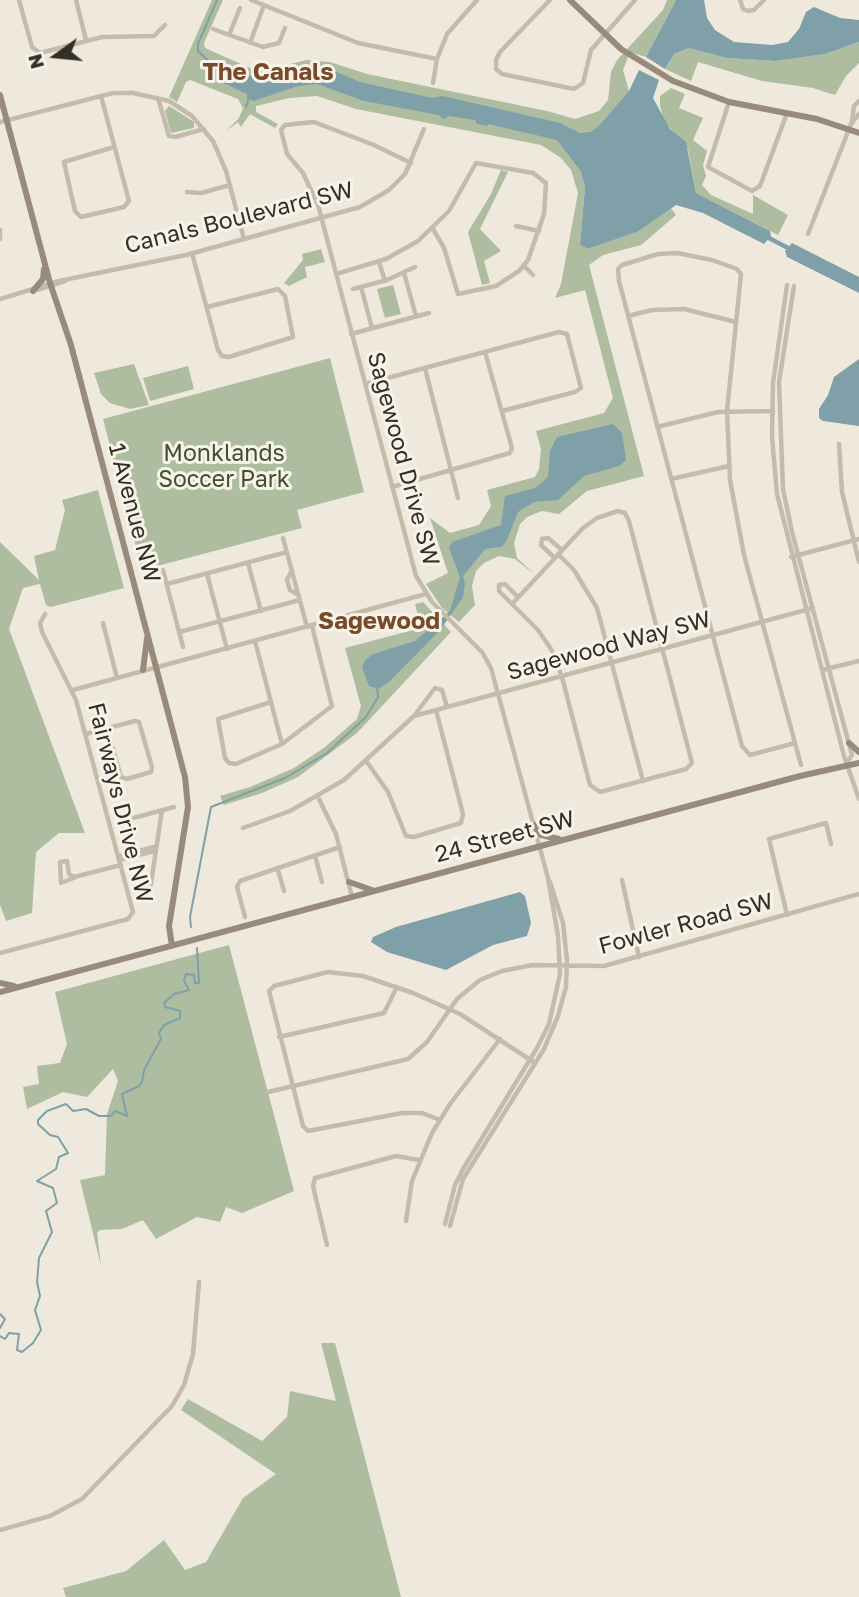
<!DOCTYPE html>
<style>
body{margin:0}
#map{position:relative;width:859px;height:1597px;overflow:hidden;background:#efe9dd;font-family:"Golos Text",sans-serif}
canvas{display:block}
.north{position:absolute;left:21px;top:21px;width:70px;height:70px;-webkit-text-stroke:5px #f7f3e8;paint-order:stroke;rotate:255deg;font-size:19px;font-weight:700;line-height:28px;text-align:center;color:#342e29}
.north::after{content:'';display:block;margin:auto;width:24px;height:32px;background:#342e29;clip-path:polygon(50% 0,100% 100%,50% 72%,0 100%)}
</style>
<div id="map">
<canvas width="859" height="1597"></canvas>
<div class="north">N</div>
</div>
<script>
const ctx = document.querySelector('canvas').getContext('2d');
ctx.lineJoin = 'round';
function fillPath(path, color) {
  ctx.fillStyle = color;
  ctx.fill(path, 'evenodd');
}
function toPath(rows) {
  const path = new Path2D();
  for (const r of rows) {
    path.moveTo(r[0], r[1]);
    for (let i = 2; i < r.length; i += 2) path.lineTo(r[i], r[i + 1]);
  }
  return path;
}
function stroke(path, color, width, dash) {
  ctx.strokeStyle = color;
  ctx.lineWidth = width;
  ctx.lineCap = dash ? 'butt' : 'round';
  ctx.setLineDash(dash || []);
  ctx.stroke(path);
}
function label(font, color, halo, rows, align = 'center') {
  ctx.font = font + ' "Golos Text",sans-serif';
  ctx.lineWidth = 6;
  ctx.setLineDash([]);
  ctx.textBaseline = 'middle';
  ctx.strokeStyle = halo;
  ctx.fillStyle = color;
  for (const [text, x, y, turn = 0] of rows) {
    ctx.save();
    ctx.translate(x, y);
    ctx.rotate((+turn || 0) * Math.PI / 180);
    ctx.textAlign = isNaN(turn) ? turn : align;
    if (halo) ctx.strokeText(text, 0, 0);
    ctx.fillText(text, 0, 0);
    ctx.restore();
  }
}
fillPath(toPath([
 [212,0,223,0,204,43,205,48,259,72,306,60,330,62,367,74,547,111,575,119,599,111,608,100,611,72,617,60,663,10,667,0,676,0,646,57,630,52,623,70,629,91,580,170,585,187,580,245,588,249,637,232,670,207,676,215,641,245,603,255,589,265,644,476,587,491,559,514,542,511,527,517,520,524,514,543,517,558,535,575,515,559,499,556,484,563,476,571,472,586,475,605,459,622,442,608,426,584,448,573,430,518,450,533,479,525,491,506,487,490,535,477,539,469,541,449,536,431,604,413,613,398,585,290,555,298,561,284,578,193,571,170,561,158,541,145,356,109,317,96,289,98,256,106,256,112,278,124,275,128,250,114,241,127,238,122,226,131,239,118,243,108,238,99,190,80,186,82,177,102,169,97],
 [859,42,859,63,846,76,835,95,813,88,762,81,698,62,691,81,665,69,674,54,689,48,726,58,776,61,825,54],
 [671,88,685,94,679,108,703,118,693,140,707,151,703,165,706,176,702,185,711,195,753,214,753,195,788,215,778,235,696,193,688,149,664,121,660,106,660,96],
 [169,106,194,122,194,128,171,133,165,111],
 [501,170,508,172,480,229,501,251,484,261,490,283,482,285,468,232,491,194],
 [321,249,325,262,305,267,307,277,289,286,284,283,303,260,302,254],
 [393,285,401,314,385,318,377,289],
 [330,358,364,492,297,510,302,528,142,570,103,419],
 [134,364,149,405,130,409,110,403,101,394,94,373],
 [188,366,194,389,150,401,143,378],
 [98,490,124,588,51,607,46,605,40,584,23,588,9,629,85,833,59,833,36,852,32,913,6,921,0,905,0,542,39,580,34,556,55,550,65,510,62,500],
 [423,602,451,632,357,733,298,777,262,793,224,805,220,796,250,787,294,768,325,747,357,719,361,706,345,648,417,629,420,624,415,604],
 [229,945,294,1191,242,1213,226,1207,220,1222,197,1217,156,1239,143,1220,122,1229,100,1230,97,1233,101,1266,80,1180,105,1175,107,1114,118,1081,113,1069,87,1097,63,1092,27,1109,23,1087,39,1084,37,1066,60,1063,67,1044,55,992],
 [321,1343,335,1343,401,1597,66,1597,63,1588,126,1571,164,1540,185,1570,206,1562,243,1498,276,1474,181,1410,188,1399,262,1441,287,1417,290,1391,336,1401]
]), '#aebc9f');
fillPath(toPath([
 [676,0,704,0,707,18,715,30,734,42,772,45,788,42,799,29,806,12,814,7,840,18,859,20,859,42,825,54,776,61,726,58,689,48,674,54,665,69,646,57],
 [214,65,256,77,307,67,327,68,360,82,432,98,443,96,560,123,580,133,591,132,598,127,629,91,639,70,659,80,653,98,670,129,686,142,696,193,770,231,771,236,764,244,703,213,676,205,637,232,588,249,580,245,585,187,580,170,557,140,488,124,487,126,477,124,475,120,449,116,443,119,439,115,364,101,317,84,298,86,254,101,247,98,247,94,206,75],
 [792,243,859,277,859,293,787,257,785,251],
 [859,359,859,426,823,421,819,418,819,409,828,395,834,377],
 [613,424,622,433,626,460,619,466,584,476,558,500,534,502,518,512,506,542,501,547,485,549,463,576,465,584,463,597,441,629,391,680,379,689,369,686,362,667,365,660,373,654,415,641,450,611,460,577,449,548,452,542,501,525,505,496,535,488,548,477,550,451,557,437],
 [520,892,525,896,531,923,527,936,493,945,446,970,387,952,371,942,373,937,396,927]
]), '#7fa0a8');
stroke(toPath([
 [213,65,198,51,198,44,217,0],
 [246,107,249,98],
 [191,927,190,917,211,807,285,778,327,753,366,717,378,697,377,689],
 [0,1314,5,1319,0,1328],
 [0,1336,5,1339,9,1333,19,1334,17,1350,22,1352,33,1343,41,1330,35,1310,40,1296,37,1282,39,1258,52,1232,46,1211,57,1203,53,1188,37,1181,56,1169,59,1157,68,1153,58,1137,50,1135,38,1124,38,1120,47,1111,66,1104,73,1111,86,1109,99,1116,111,1116,115,1111,127,1116,122,1094,139,1086,142,1082,144,1070,161,1039,159,1033,164,1025,180,1018,180,1011,165,1007,164,1003,174,994,189,990,184,981,186,974,194,975,195,983,199,983,197,948]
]), '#7fa0a8', 2);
stroke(toPath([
 [767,237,790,249]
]), '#7fa0a8', 4.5);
stroke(toPath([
 [19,0,32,47,40,53,102,37,154,36,165,25],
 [76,0,86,40],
 [251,0,358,43,437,59],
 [550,0,500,52,496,60,496,69,502,74,574,89,583,83,591,50,635,0],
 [740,0,743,9,748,11,754,10,764,0],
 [213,29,263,47,279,43,285,28],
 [229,35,240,8],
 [250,43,264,5],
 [433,83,437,59,447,34,477,0],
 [101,96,129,201,124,207,81,217,75,211,64,162,114,147],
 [158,98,169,136,175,137,204,129],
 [729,102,708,167,752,191,760,186,787,113],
 [852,121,854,106,859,101],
 [0,122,113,93,133,93,169,101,192,116,213,141,226,171,244,239],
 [411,163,374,145,314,122,285,125,281,130,287,154,303,173,318,205,416,576,432,602,482,652,491,668,548,878,558,936,560,974,549,1024,537,1048,463,1169,455,1185,445,1224],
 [187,192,201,193,230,185],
 [516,226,539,231],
 [0,230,0,239],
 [808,234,851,124,859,114],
 [192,253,218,350,222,356,229,357,293,337,285,296,278,289,207,307],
 [379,262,385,281],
 [524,266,533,275],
 [404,273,416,316],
 [336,274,386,259,418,241,449,211,476,163,533,173,546,183,544,214,528,260,519,271,496,286,458,294,444,248,433,229],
 [787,285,773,383,772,437,777,494,844,756,859,799],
 [794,286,779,382,783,489,792,532,852,755,848,761],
 [361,287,372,328],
 [353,289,387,280,415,267],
 [37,290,65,281],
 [0,299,59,281,186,255,360,207,389,190,405,174,424,129],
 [628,316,652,310,684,309,736,322],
 [351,334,429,313],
 [425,368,458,498],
 [365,384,559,332,567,334,581,388,575,392,502,411],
 [657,427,718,412,773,411],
 [839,444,842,492,859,562],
 [671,479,729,466],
 [392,487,510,453,512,448,485,352],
 [618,511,625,513,629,521,692,763,686,769,600,792,590,785,562,677,551,649,538,630,512,604,583,528,597,518,618,511],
 [283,538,307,627],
 [558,554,574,570,597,608,643,781],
 [791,557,859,539],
 [555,558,541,545,542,539,548,538,562,550],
 [248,563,261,611],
 [163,570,183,647],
 [292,570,287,580,290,590,297,594],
 [207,574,227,649],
 [167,584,287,552],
 [512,604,499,591,499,585,505,584,518,597],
 [103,623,117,678],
 [179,632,300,600],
 [255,641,282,744],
 [822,670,859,661],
 [73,690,426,594],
 [271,702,218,719,225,758,229,763,236,764,282,744,332,706,312,626],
 [414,716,813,608],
 [86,734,135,721,139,722,152,767,151,772,127,779,121,777,107,729],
 [795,743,750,755,742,746,619,281,618,269,622,265,658,254,677,253,712,260,737,269,741,274,727,411,730,480,744,555,801,765],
 [367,762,388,792,406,836,414,837,461,823,463,814,436,710],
 [318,797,336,834,352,897],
 [122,821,174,807],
 [243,828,290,811,344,780,414,716,435,688,442,690,447,707],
 [119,856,154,847],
 [315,856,322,882],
 [120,860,154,851],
 [278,870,284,891],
 [76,877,61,883,60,862,67,861,69,874,74,877,121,865],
 [622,880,639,957],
 [150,890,162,810],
 [787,915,769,839,826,823,831,844],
 [245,917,237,887,240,881,340,847],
 [0,953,128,919,133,912,76,700,42,632,40,623,45,614],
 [279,1037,384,1013,397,987],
 [268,1092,408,1059,427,1042,457,999,480,980,502,971,533,965,604,966,859,894],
 [440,1120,422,1113,402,1113,308,1131,303,1126,269,991,274,986,328,972,363,976,413,993,460,1014,535,1063],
 [406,1221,412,1181,432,1133,450,1104,500,1039],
 [450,1226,463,1179,544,1049,558,1016,566,987,567,960,563,923,550,882],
 [327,1245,313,1186,315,1178,396,1156,419,1160],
 [0,1530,50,1516,82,1499,172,1406,184,1385,193,1354,199,1282]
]), '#c5bbaa', 4.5);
stroke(toPath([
 [570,0,621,49,673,81,729,102,817,119,859,133],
 [0,95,50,283,71,345,185,777,188,807,169,926,172,946],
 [33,291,43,279,44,269],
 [143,670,147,638],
 [849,743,859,752],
 [534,825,541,835,559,839],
 [349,882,372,890],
 [0,983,14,986],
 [0,992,800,776,859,763]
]), '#998b7c', 6);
label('23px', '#342e29', '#f7f3e8', [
 ["Canals Boulevard SW",239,218,-14],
 ["Sagewood Drive SW",403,459,75],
 ["1 Avenue NW",134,513,75],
 ["Sagewood Way SW",609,646,-15],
 ["Fairways Drive NW",120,803,76],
 ["24 Street SW",505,837,-15],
 ["Fowler Road SW",686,924,-15]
]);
label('23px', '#3f4f30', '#f7f3e8', [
 ["Monklands",224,454],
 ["Soccer Park",224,480]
]);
label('bold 24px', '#784a2c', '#f7f3e8', [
 ["The Canals",268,72],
 ["Sagewood",379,621]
]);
</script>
